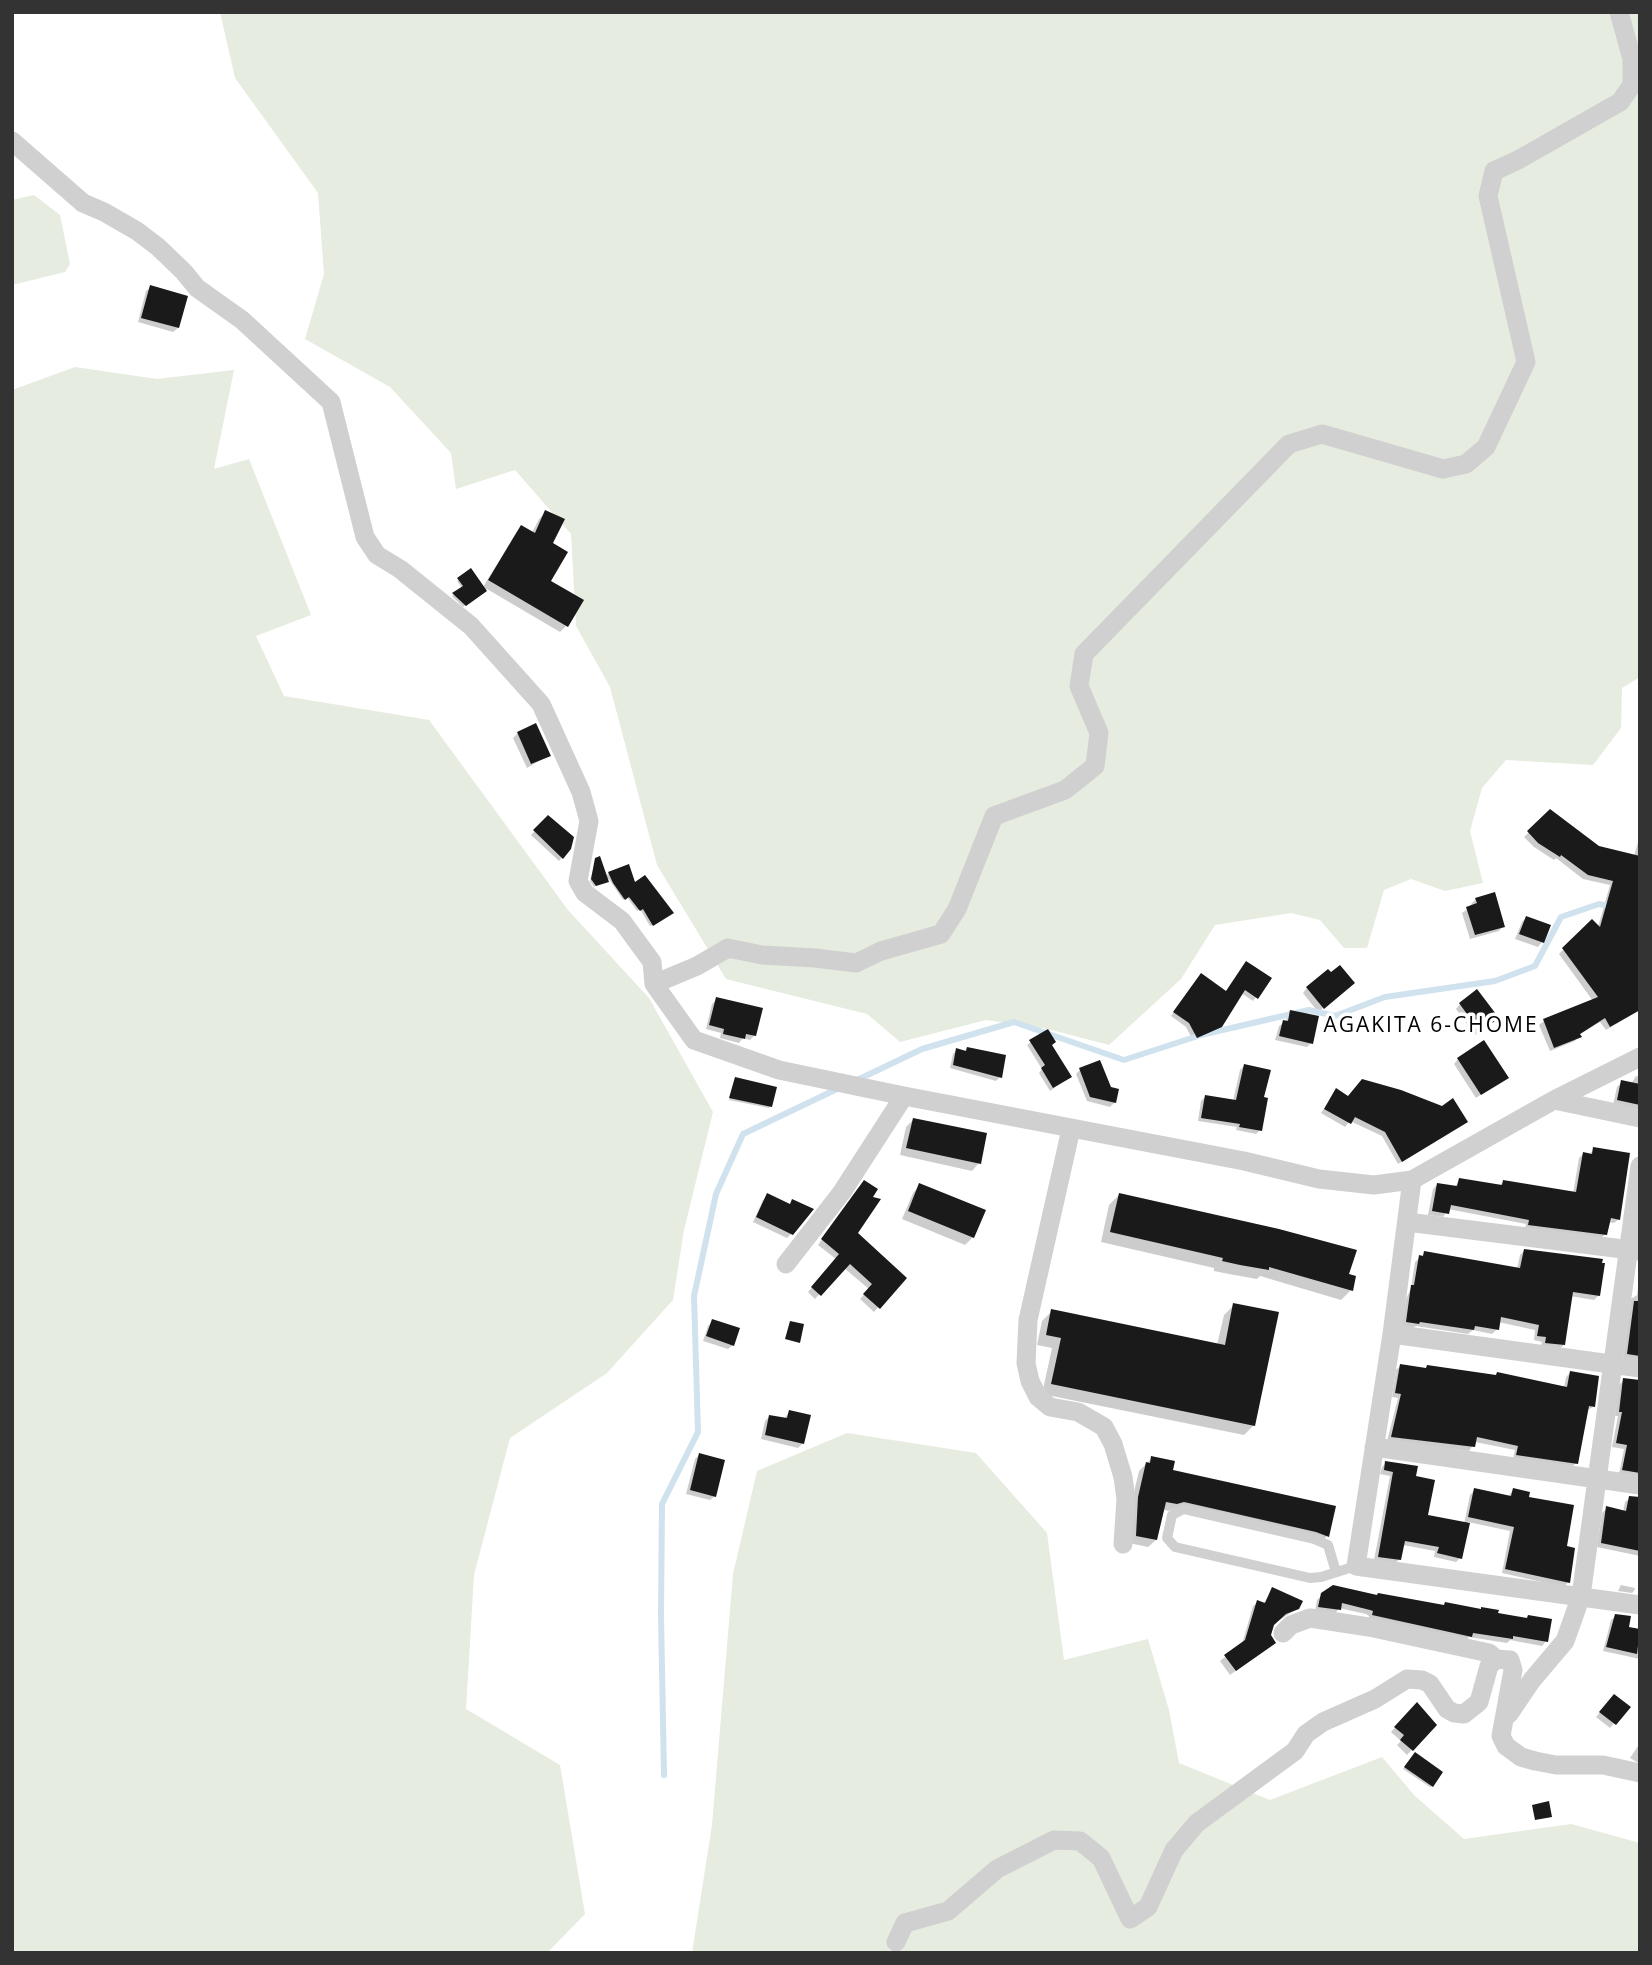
<!DOCTYPE html>
<style>
body{margin:0}
#map{position:relative;width:1652px;height:1965px;overflow:hidden;background:#fff;font-family:"Open Sans",sans-serif}
canvas{display:block}
.frame{position:absolute;inset:0;border:14px solid #333;pointer-events:none}
</style>
<div id="map">
<canvas width="1652" height="1965"></canvas>
<div class="frame"></div>
</div>
<script>
const ctx = document.querySelector('canvas').getContext('2d');
ctx.lineJoin = 'round';
function fillPath(path, color) {
  ctx.fillStyle = color;
  ctx.fill(path, 'evenodd');
}
function toPath(rows) {
  const path = new Path2D();
  for (const r of rows) {
    path.moveTo(r[0], r[1]);
    for (let i = 2; i < r.length; i += 2) path.lineTo(r[i], r[i + 1]);
  }
  return path;
}
function stroke(path, color, width, dash) {
  ctx.strokeStyle = color;
  ctx.lineWidth = width;
  ctx.lineCap = dash ? 'butt' : 'round';
  ctx.setLineDash(dash || []);
  ctx.stroke(path);
}
function label(font, color, halo, rows, align = 'center') {
  ctx.font = font + ' "Open Sans",sans-serif';
  ctx.lineWidth = 7;
  ctx.setLineDash([]);
  ctx.textBaseline = 'middle';
  ctx.strokeStyle = halo;
  ctx.fillStyle = color;
  for (const [text, x, y, turn = 0] of rows) {
    ctx.save();
    ctx.translate(x, y);
    ctx.rotate((+turn || 0) * Math.PI / 180);
    ctx.textAlign = isNaN(turn) ? turn : align;
    if (halo) ctx.strokeText(text, 0, 0);
    ctx.fillText(text, 0, 0);
    ctx.restore();
  }
}
fillPath(toPath([
 [220,12,1640,12,1640,677,1622,688,1621,728,1593,765,1506,760,1482,788,1470,831,1483,883,1445,891,1411,879,1384,890,1367,948,1344,948,1320,920,1291,913,1215,925,1181,979,1109,1045,1048,1029,986,1020,900,1042,867,1014,726,979,657,865,610,687,576,626,571,534,515,470,456,489,451,453,390,387,305,339,324,274,318,193,235,78],
 [34,195,60,215,70,264,65,272,12,285,12,200],
 [75,367,157,379,234,370,214,469,249,459,311,615,256,636,284,696,429,720,568,910,649,998,713,1112,684,1230,673,1300,607,1373,510,1438,474,1575,466,1709,560,1765,585,1914,547,1953,12,1953,12,390],
 [847,1433,976,1453,1047,1533,1064,1660,1148,1639,1169,1710,1179,1763,1270,1800,1382,1757,1414,1795,1464,1839,1571,1824,1640,1843,1640,1953,692,1953,712,1825,733,1574,757,1471]
]), '#e6ecdf');
fillPath(toPath([
 [151,287,178,328,173,332,138,322,146,291],
 [545,513,551,544,549,582,566,626,560,632,487,589,463,607,452,596,462,588,457,581,471,570,483,587,516,533,522,527,532,533,539,519],
 [518,733,549,755,527,768,513,738],
 [1550,812,1598,848,1634,856,1640,835,1640,1010,1606,1030,1600,1022,1579,1035,1575,1041,1550,1051,1539,1025,1544,1021,1593,1001,1559,954,1592,921,1598,927,1610,885,1583,879,1556,858,1554,860,1534,847,1524,837],
 [548,817,570,848,559,861,531,835],
 [596,859,605,877,609,873,670,915,650,926,640,909,637,911,627,897,623,900,609,879,594,887,590,881],
 [1476,899,1503,926,1499,931,1470,939,1462,913,1472,906,1471,904],
 [1526,918,1548,926,1542,942,1538,947,1515,939,1522,922],
 [1243,967,1256,997,1253,1001,1241,993,1216,1030,1193,1040,1186,1027,1171,1016,1198,978,1225,993],
 [1348,987,1318,1012,1303,993,1307,988],
 [717,999,755,1035,750,1040,743,1038,739,1043,720,1038,721,1033,706,1029,712,1004],
 [1460,1004,1492,1023,1475,1035,1456,1009],
 [1291,1012,1311,1043,1307,1047,1275,1040,1279,1026,1285,1022],
 [1031,1042,1051,1045,1070,1077,1050,1091,1039,1073,1042,1069,1027,1045],
 [967,1048,1000,1077,996,1081,950,1068,953,1054,957,1050,964,1052],
 [1458,1059,1506,1078,1476,1098,1454,1064],
 [1244,1066,1262,1099,1260,1130,1256,1134,1236,1130,1237,1127,1198,1121,1201,1101,1205,1097,1233,1101,1240,1070],
 [1080,1070,1110,1088,1117,1090,1114,1103,1110,1107,1087,1101,1076,1074],
 [1636,1076,1640,1077,1640,1111,1613,1105,1617,1087,1622,1082,1631,1084],
 [735,1079,770,1106,769,1108,729,1100],
 [1336,1091,1348,1098,1466,1122,1398,1164,1382,1136,1350,1121,1345,1127,1321,1113],
 [914,1119,979,1163,972,1171,900,1155,906,1127],
 [1594,1149,1619,1219,1614,1223,1608,1222,1606,1234,1601,1238,1525,1229,1526,1224,1448,1209,1443,1217,1428,1215,1433,1189,1437,1185,1454,1188,1460,1180,1498,1187,1503,1182,1573,1194,1579,1158,1583,1154,1589,1155],
 [920,1185,983,1211,973,1237,965,1245,902,1219,913,1193],
 [860,1187,855,1234,905,1278,874,1312,860,1299,869,1289,844,1268,815,1299,808,1292,836,1259,818,1245],
 [768,1195,789,1205,793,1201,792,1233,787,1238,753,1222,763,1200],
 [1119,1195,1347,1275,1351,1290,1341,1300,1260,1276,1257,1279,1229,1274,1214,1271,1214,1268,1101,1242,1109,1205],
 [1524,1251,1599,1295,1594,1300,1570,1296,1564,1345,1559,1349,1541,1347,1542,1342,1534,1340,1535,1330,1498,1322,1497,1329,1492,1334,1473,1330,1468,1334,1416,1326,1413,1328,1402,1326,1406,1299,1411,1288,1415,1262,1425,1253,1517,1269,1520,1255],
 [1639,1280,1640,1279,1640,1362,1623,1358,1631,1299,1637,1295],
 [1234,1305,1254,1425,1244,1435,1042,1394,1052,1348,1037,1345,1042,1321,1052,1311,1217,1345,1224,1315],
 [713,1321,733,1345,728,1349,703,1341,708,1326],
 [1400,1366,1564,1388,1566,1377,1570,1373,1593,1407,1586,1411,1576,1463,1572,1467,1513,1459,1515,1450,1475,1442,1469,1451,1387,1441,1398,1398,1392,1397,1396,1370],
 [1624,1380,1640,1381,1640,1479,1619,1474,1624,1449,1612,1447,1618,1416,1615,1416,1619,1385],
 [789,1412,803,1443,798,1448,761,1439,765,1421,770,1416,784,1419],
 [699,1455,715,1496,710,1500,686,1494,695,1459],
 [1152,1458,1171,1472,1334,1508,1327,1536,1320,1544,1175,1508,1168,1511,1162,1509,1156,1540,1148,1547,1129,1543,1131,1505,1139,1471],
 [1386,1463,1414,1478,1426,1516,1464,1524,1470,1495,1475,1490,1508,1497,1513,1490,1527,1498,1568,1582,1564,1587,1502,1573,1510,1531,1468,1522,1460,1558,1456,1562,1434,1557,1435,1551,1403,1545,1400,1559,1395,1563,1374,1560,1390,1476,1380,1474,1382,1467],
 [1630,1498,1640,1498,1640,1556,1597,1547,1602,1513,1607,1508,1623,1512,1625,1502],
 [1621,1585,1635,1588,1634,1591,1632,1593,1618,1591],
 [1273,1589,1298,1608,1272,1625,1269,1647,1230,1675,1220,1661,1242,1644,1253,1606,1258,1602,1263,1604],
 [1322,1595,1376,1597,1443,1606,1445,1603,1526,1619,1529,1616,1546,1641,1542,1646,1510,1640,1507,1643,1469,1637,1466,1640,1369,1619,1369,1616,1366,1614,1339,1608,1335,1614,1315,1611,1317,1600],
 [1616,1616,1627,1630,1640,1631,1640,1659,1603,1651,1611,1620],
 [1609,1701,1628,1707,1610,1728,1596,1717],
 [1417,1704,1435,1725,1407,1755,1397,1745,1401,1741,1391,1732],
 [1640,1743,1640,1764,1630,1758],
 [1415,1754,1432,1786,1430,1787,1403,1769]
]), '#0003');
stroke(toPath([
 [855,1081,922,1049,1014,1022,1124,1060,1201,1035,1309,1010,1335,1016,1385,997,1495,981,1535,966,1561,917,1599,904,1614,907],
 [664,1775,661,1615,662,1504,698,1432,694,1296,716,1194,743,1134,839,1088]
]), '#cfe2ee', 6);
fillPath(toPath([
 [150,285,188,296,179,328,141,318],
 [545,510,565,519,553,543,568,552,551,581,584,600,568,627,488,580,521,525,535,533],
 [471,568,487,591,466,606,452,593,463,586,457,578],
 [536,723,551,756,531,764,517,732],
 [1550,809,1599,846,1640,856,1640,1010,1610,1027,1605,1018,1580,1034,1582,1037,1554,1048,1543,1019,1598,997,1562,948,1592,919,1600,927,1613,881,1588,875,1561,855,1560,857,1538,843,1527,831],
 [548,815,574,837,571,849,563,859,533,830],
 [600,856,609,882,596,886,591,879,595,858],
 [629,864,635,882,645,875,674,913,653,926,643,909,640,911,629,897,625,900,613,883,608,872],
 [1495,892,1505,927,1475,935,1466,907,1477,903,1475,898],
 [1526,916,1551,925,1544,943,1519,934],
 [1246,961,1272,978,1258,999,1245,990,1222,1027,1197,1038,1189,1023,1173,1012,1201,973,1226,991],
 [1340,965,1355,983,1324,1009,1306,987,1328,969,1331,972],
 [1477,989,1499,1018,1480,1032,1459,1003],
 [716,997,763,1008,756,1036,746,1034,745,1039,723,1034,724,1029,709,1025],
 [1290,1010,1319,1016,1313,1044,1279,1036,1283,1020,1288,1021],
 [1048,1029,1056,1042,1052,1045,1072,1077,1053,1088,1041,1068,1045,1065,1029,1040],
 [1484,1040,1509,1078,1481,1095,1457,1058],
 [967,1047,1006,1055,1002,1078,953,1065,956,1048,966,1051],
 [1100,1060,1111,1087,1119,1089,1116,1103,1090,1097,1079,1068],
 [1244,1064,1271,1070,1264,1097,1268,1098,1262,1131,1239,1127,1240,1124,1201,1118,1205,1095,1236,1100],
 [735,1077,777,1087,772,1107,729,1098],
 [1362,1079,1401,1090,1442,1106,1453,1098,1468,1122,1402,1162,1385,1132,1355,1117,1351,1124,1324,1109,1336,1088,1348,1096],
 [1621,1080,1640,1084,1640,1105,1617,1100],
 [913,1118,987,1133,981,1164,906,1148],
 [1593,1147,1630,1153,1620,1220,1611,1218,1607,1235,1528,1225,1529,1220,1451,1205,1449,1214,1432,1211,1437,1183,1457,1186,1459,1178,1502,1185,1503,1180,1576,1192,1583,1152,1592,1154],
 [864,1180,878,1189,873,1197,881,1199,858,1233,907,1278,880,1309,863,1294,872,1284,850,1264,821,1296,811,1287,839,1254,821,1239],
 [919,1183,986,1210,974,1238,908,1211],
 [767,1193,790,1204,792,1199,814,1209,793,1235,756,1217],
 [1119,1193,1279,1229,1357,1250,1349,1274,1356,1276,1353,1291,1269,1267,1269,1270,1240,1265,1222,1261,1223,1258,1110,1232],
 [1524,1249,1603,1259,1602,1263,1605,1263,1600,1296,1573,1292,1565,1345,1545,1343,1546,1337,1537,1336,1539,1325,1501,1317,1499,1330,1475,1326,1474,1330,1420,1322,1419,1324,1406,1322,1411,1285,1414,1285,1419,1255,1423,1256,1424,1251,1520,1268],
 [1634,1301,1640,1301,1640,1356,1627,1354],
 [1233,1303,1279,1312,1255,1426,1051,1384,1061,1338,1046,1335,1051,1309,1225,1345],
 [712,1319,740,1328,734,1346,706,1336],
 [790,1321,804,1324,800,1343,785,1339],
 [1400,1364,1426,1368,1427,1365,1496,1375,1497,1372,1567,1387,1570,1371,1599,1376,1595,1407,1589,1406,1578,1464,1516,1455,1518,1446,1477,1437,1475,1447,1391,1437,1401,1394,1395,1393],
 [1623,1378,1640,1380,1640,1473,1622,1470,1627,1445,1616,1443,1622,1412,1619,1412],
 [789,1410,811,1415,804,1444,765,1435,769,1415,787,1418],
 [699,1453,725,1460,716,1497,690,1490],
 [1151,1456,1175,1461,1173,1470,1336,1506,1329,1537,1316,1532,1184,1502,1177,1504,1166,1502,1157,1540,1136,1536,1138,1497,1146,1462,1150,1463],
 [1385,1461,1418,1466,1416,1476,1435,1480,1428,1515,1470,1523,1462,1559,1437,1553,1439,1547,1405,1541,1401,1560,1378,1557,1393,1472,1384,1470],
 [1474,1488,1511,1496,1513,1488,1530,1492,1529,1497,1574,1505,1567,1546,1575,1548,1570,1583,1505,1569,1514,1527,1468,1517],
 [1629,1496,1640,1497,1640,1551,1601,1543,1606,1506,1626,1511],
 [1333,1585,1377,1595,1378,1593,1444,1605,1445,1602,1481,1609,1481,1607,1499,1610,1498,1613,1527,1618,1528,1615,1552,1619,1548,1642,1513,1636,1513,1639,1473,1633,1472,1637,1372,1615,1373,1611,1370,1610,1342,1603,1341,1610,1318,1607,1321,1593],
 [1272,1587,1303,1601,1299,1609,1286,1614,1274,1625,1271,1635,1276,1643,1236,1671,1224,1655,1245,1640,1257,1600,1265,1603],
 [1615,1614,1631,1616,1629,1627,1640,1629,1637,1654,1606,1647],
 [1614,1694,1631,1707,1616,1725,1599,1712],
 [1417,1702,1437,1725,1413,1751,1400,1740,1404,1735,1394,1727],
 [1415,1752,1443,1772,1433,1787,1404,1767],
 [1549,1801,1552,1817,1535,1820,1532,1805]
]), '#1a1a1a');
stroke(toPath([
 [1336,1572,1328,1545,1314,1539,1183,1509,1172,1515,1167,1538,1175,1547,1310,1578,1321,1577,1356,1566]
]), '#d0d0d0', 10);
stroke(toPath([
 [12,141,83,203,104,212,137,231,158,247,184,272,197,288,242,320,331,402,365,537,377,555,400,569,471,626,541,704,581,792,589,821,578,881,585,893,622,921,652,962,654,984,694,1040,779,1070,904,1096,1244,1161,1319,1179,1374,1185,1412,1180,1554,1100,1640,1057],
 [654,984,697,966,728,948,762,955,815,958,856,963,881,951,941,934,957,909,994,816,1065,790,1095,766,1099,733,1079,686,1084,654,1289,444,1322,434,1443,469,1466,464,1486,447,1526,362,1488,196,1494,171,1518,160,1620,102,1632,85,1632,59,1619,12],
 [1554,1100,1640,1118],
 [1071,1129,1028,1320,1026,1363,1030,1381,1038,1397,1050,1407,1078,1412,1104,1427,1113,1444,1123,1477,1126,1499,1123,1544],
 [1412,1180,1392,1334,1356,1566,1640,1605],
 [1407,1222,1639,1251],
 [786,1264,842,1192,904,1096],
 [1392,1334,1640,1368],
 [1374,1447,1640,1485],
 [1283,1633,1291,1625,1310,1618,1369,1627,1489,1653,1496,1659],
 [1509,1714,1532,1680,1565,1641,1581,1596,1640,1166],
 [896,1942,905,1923,948,1911,997,1869,1054,1840,1080,1841,1101,1858,1130,1919,1148,1907,1174,1850,1197,1823,1295,1751,1306,1734,1323,1722,1375,1699,1407,1679,1422,1680,1430,1684,1447,1709,1454,1713,1464,1714,1479,1702,1489,1666,1496,1659,1510,1660,1513,1670,1501,1736,1506,1746,1521,1757,1535,1761,1556,1765,1603,1765,1640,1773]
]), '#d0d0d0', 19);
ctx.letterSpacing = '2px';
label('21px', '#000', '#fff', [
 ["AGAKITA 6-CHOME",1431,1026]
]);
ctx.letterSpacing = '0px';
</script>
